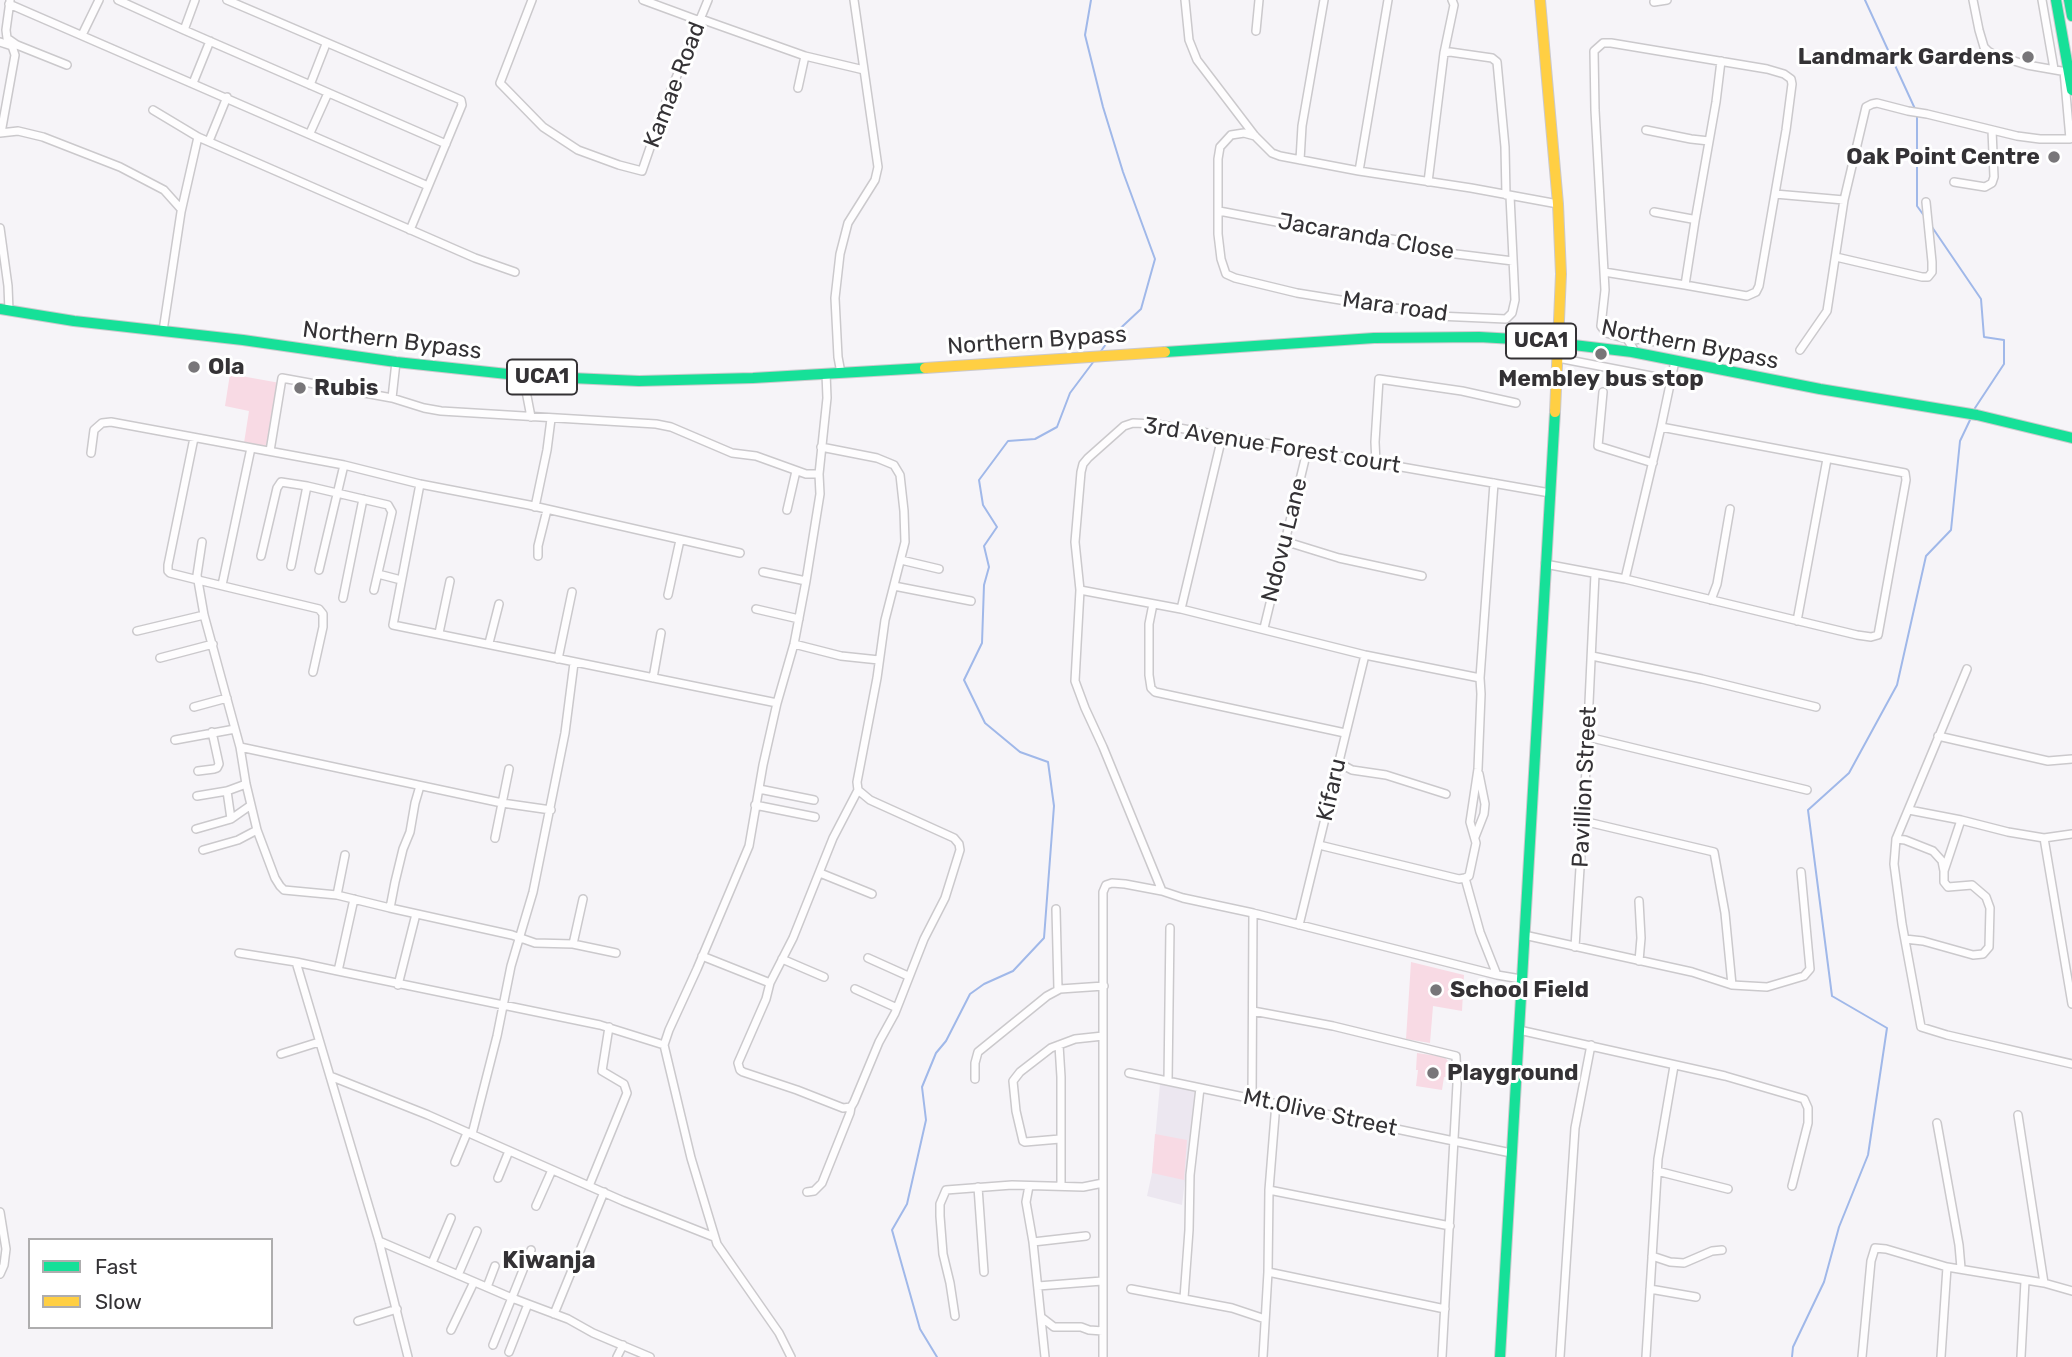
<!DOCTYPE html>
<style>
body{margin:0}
#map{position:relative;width:2072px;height:1357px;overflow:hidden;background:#f6f4f8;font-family:Rubik,sans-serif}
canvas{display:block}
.legend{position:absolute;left:28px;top:1238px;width:245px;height:91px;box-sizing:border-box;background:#fff;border:2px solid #aeadae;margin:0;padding:9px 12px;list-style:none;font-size:21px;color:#343235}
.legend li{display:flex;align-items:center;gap:14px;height:35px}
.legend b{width:35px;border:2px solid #aeadae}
</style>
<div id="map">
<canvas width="2072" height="1357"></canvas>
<ul class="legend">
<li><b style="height:9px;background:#16e098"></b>Fast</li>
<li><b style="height:9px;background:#ffcf43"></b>Slow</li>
</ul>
</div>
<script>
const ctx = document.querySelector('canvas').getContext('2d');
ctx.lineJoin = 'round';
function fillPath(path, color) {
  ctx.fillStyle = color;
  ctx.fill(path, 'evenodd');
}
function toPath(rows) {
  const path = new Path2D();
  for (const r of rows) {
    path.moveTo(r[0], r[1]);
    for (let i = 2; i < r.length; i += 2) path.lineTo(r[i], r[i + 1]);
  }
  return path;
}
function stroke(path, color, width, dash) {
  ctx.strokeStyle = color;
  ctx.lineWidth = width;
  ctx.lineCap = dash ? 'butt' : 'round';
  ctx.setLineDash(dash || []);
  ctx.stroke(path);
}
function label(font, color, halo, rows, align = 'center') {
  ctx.font = font + ' Rubik,sans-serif';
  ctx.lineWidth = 6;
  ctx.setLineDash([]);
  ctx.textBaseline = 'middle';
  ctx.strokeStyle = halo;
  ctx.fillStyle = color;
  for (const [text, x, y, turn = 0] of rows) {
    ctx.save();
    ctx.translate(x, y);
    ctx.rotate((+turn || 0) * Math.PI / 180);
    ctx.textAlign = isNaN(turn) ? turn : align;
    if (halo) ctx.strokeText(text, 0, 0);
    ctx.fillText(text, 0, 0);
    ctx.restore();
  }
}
fillPath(toPath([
 [1160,1084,1196,1090,1182,1205,1147,1196,1152,1173]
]), '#ece7f0');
fillPath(toPath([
 [230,374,280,383,269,448,244,443,249,411,225,406],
 [1411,962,1464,975,1462,1011,1433,1006,1430,1043,1406,1039],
 [1417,1053,1445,1057,1450,1064,1448,1077,1444,1077,1442,1090,1416,1086,1418,1070,1416,1070],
 [1155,1134,1187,1140,1184,1180,1152,1173]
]), '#f8dae4');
stroke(toPath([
 [1091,0,1085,35,1103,107,1123,172,1155,259,1141,309,1111,337,1101,351],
 [1865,0,1916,111],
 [1917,116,1917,206,1925,217],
 [1932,227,1981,299,1984,337,2004,340,2004,364,1975,408],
 [937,1357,920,1329,892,1230,907,1204,926,1120,922,1087,936,1053,946,1041,970,994,984,984,1013,971,1044,938,1054,806,1048,762,1020,752,985,723,964,680,982,643,984,585,989,567,984,546,997,527,983,505,979,480,1008,441,1035,439,1057,427,1070,393,1094,361],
 [1792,1357,1793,1347,1824,1282,1839,1227,1868,1155,1887,1028,1832,996,1808,810,1849,773,1897,685,1926,556,1951,530,1960,441,1970,420]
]), '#a0b8e9', 2);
const street = toPath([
 [118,0,184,30,446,144],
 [227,0,461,100,462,105,410,230],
 [532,0,500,83,543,127,578,150,619,165,642,171,664,107,708,0],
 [643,0,700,21],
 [1185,0,1189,40,1197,60,1255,136,1272,153,1280,156,1359,171,1471,188,1558,204],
 [1973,0,1979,30,1984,47,1988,51,1995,55,2027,65,2067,72],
 [2042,0,2054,69],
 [10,1,6,30,7,38,17,45,67,65],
 [1654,2,1667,0],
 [9,4,428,186],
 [701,19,805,56,864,70],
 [184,30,195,0],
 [1256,31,1259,0],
 [82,35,99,0],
 [0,42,12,46,15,55,1,133],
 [1444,53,1450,52,1492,58,1497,62,1505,147,1506,195],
 [193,83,210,41],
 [310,85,326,44],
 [798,88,805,56],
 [153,110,198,137,475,258,515,272],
 [1646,130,1691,139,1709,141],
 [0,133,18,131,43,137,120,167,164,190,181,209],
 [310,133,328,93],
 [1255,136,1244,133,1231,135,1220,147,1218,159,1218,234,1221,259,1226,274,1235,278,1297,293,1390,308,1413,309,1437,316,1506,319,1512,313,1515,300,1510,196],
 [209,141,227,97],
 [1300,160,1302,126,1324,0],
 [1359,171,1388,0],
 [1428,182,1444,53,1454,5,1452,0],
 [1954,182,1985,187,1992,183,1994,177,1992,130],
 [1775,194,1844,200,1866,107,1872,104,1877,103,1908,111,1927,114,2017,136,2040,139,2070,139,2064,71],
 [1219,211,1308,228,1398,240,1456,254,1513,261],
 [1695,221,1716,102,1721,61],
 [0,228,8,286,9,311],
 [1836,257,1922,277,1928,277,1932,272,1932,262,1926,202],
 [1604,272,1685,285],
 [163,331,181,212,198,137],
 [1629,341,1640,339,1679,346],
 [1800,350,1827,311,1844,200],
 [1632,352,1633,348,1627,339,1606,333,1601,326,1605,290,1595,110,1594,51,1603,43,1611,43,1767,69,1784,74,1791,79,1792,84,1786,130,1759,286,1756,292,1747,296,1685,285,1695,221,1692,219,1654,212],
 [1558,358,1672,380],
 [841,373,838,357,835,298,840,254,848,223,875,180,878,167,854,0],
 [526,376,526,391,531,417],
 [1603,392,1598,446,1653,463],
 [392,398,396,362],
 [194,438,168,565,168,571,170,573,198,580,319,609,323,614,323,627,313,672],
 [821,447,877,458,894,465,900,475,904,511,905,542,885,620,877,678,857,782,858,790,833,838,793,938,770,983,766,999,738,1063,740,1070,743,1072,797,1090,843,1108,851,1107,854,1102,879,1042,895,1013,924,939,945,898,960,850,959,844,954,838,870,800,858,790],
 [270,451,282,378,392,398,424,408,441,411,656,424,671,427,732,453,756,456,806,474,819,474],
 [91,453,94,430,102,423,111,422,344,465,420,484,529,505,740,553],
 [1376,463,1375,442,1379,379,1462,391,1516,403],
 [420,484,393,625,777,703],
 [535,507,547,450,551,419],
 [787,510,796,471],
 [1284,541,1339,558,1422,576],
 [202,542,197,575,204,615,240,747,246,784,257,830,275,878,280,886,284,890,337,895,390,908],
 [261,556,277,488,281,482,307,486,388,505,392,512,374,590],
 [538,556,538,546,547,510],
 [901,560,939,569],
 [1545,564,1625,579,1857,635,1871,637,1878,635,1906,480,1905,473,1661,427,1675,361],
 [291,566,307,486],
 [319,570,344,465],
 [763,572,806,581],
 [378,574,401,580],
 [1625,579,1661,427],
 [222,585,251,448],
 [894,586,971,601],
 [1080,590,1181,609,1365,655,1480,678],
 [668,595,680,540],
 [343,598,363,499],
 [1711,600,1717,584,1730,509],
 [1153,604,1149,624,1149,675,1151,688,1155,692,1345,733],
 [756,609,799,619],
 [1181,609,1222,437],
 [1797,621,1827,459],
 [1264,628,1307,451],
 [137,631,204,615],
 [439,633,450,581],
 [489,643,499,604],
 [794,644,841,656,879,660],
 [1592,656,1702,679,1816,707],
 [160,658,213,644],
 [558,659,572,592],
 [653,678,661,633],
 [194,707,227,698],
 [1938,736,2048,761,2072,759],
 [1588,737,1807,790],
 [175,740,235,729],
 [240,747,502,803,551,810],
 [1339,763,1352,770,1386,775,1446,794],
 [198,771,214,769,217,768,219,764,212,732],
 [420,786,415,803,410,832,403,849,395,882,390,908,512,935,535,943,573,944,616,953],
 [759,789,814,800],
 [197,796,227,791,246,784],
 [755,805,815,817],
 [1909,810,1961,820,2008,832,2044,838,2072,834],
 [231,819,251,805],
 [1583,821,1714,852,1725,913,1732,985],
 [196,829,231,819,227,791],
 [1475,837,1484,814,1485,804,1479,774],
 [495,838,509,769],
 [2044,838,2072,1004],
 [1896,839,1894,864,1902,924,1921,1027,1947,1035,2072,1064],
 [1319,845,1459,879,1465,878,1469,876,1476,843,1470,822,1478,769,1481,694,1480,678,1494,483],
 [203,850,238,840,257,830],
 [1944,871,1942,861,1933,851,1905,840,1896,839,1967,669],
 [820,873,872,894],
 [1465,878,1480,932,1497,975],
 [1162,891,1103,747,1085,708,1075,681,1080,590,1075,542,1081,472,1083,464,1088,458,1124,426,1133,423,1156,424,1550,493],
 [337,895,345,855],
 [1639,901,1641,938,1639,961],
 [1056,909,1058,989],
 [1299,925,1365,655],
 [1524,935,1692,972,1732,985,1767,987,1804,976,1810,969,1801,872],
 [1905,939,1923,941,1973,955,1983,954,1989,947,1990,908,1986,897,1972,885,1948,887,1944,882,1944,871,1961,820],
 [573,944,583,899],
 [1575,947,1585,789,1595,574],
 [239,953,296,962,338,971,354,899],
 [702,956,770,983],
 [868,958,908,976],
 [782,959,824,977],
 [296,962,379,1241,408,1357],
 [338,971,600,1025,664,1045],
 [398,985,416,914],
 [855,989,897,1008],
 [1253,1011,1333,1026,1456,1056,1457,1084,1442,1357],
 [1519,1030,1725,1076,1804,1099,1808,1108,1808,1123,1792,1186],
 [1059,1045,1061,1077,1061,1186],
 [281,1054,319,1042],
 [1129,1073,1511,1153],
 [330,1076,428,1115,623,1201,714,1237],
 [975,1079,975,1063,978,1052,1047,996,1060,989,1104,986],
 [1168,1081,1170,928],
 [1252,1099,1253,913],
 [2018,1115,2044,1283,2072,1291],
 [1937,1123,1959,1245,1961,1268],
 [472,1134,497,1036,511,966,533,892,565,733,574,663],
 [1060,1139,1025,1142,1023,1141,1016,1111,1013,1081,1020,1072,1051,1048,1075,1039,1103,1036],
 [455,1162,467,1133],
 [1657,1171,1728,1189],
 [498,1178,509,1151],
 [589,1186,627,1093,624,1084,602,1071,609,1027],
 [1029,1186,1026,1202,1033,1242,1045,1357],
 [978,1187,984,1272],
 [1269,1190,1450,1226],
 [807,1192,814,1191,822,1183,850,1113,851,1107],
 [536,1206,552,1170],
 [0,1212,6,1249,4,1265,0,1274],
 [379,1241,512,1298,568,1319,593,1333,650,1357],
 [1033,1242,1086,1236],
 [1652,1256,1670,1262,1684,1263,1712,1251,1722,1250],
 [432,1263,451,1218],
 [1268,1272,1445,1309],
 [458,1275,477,1231],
 [1038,1286,1102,1281],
 [487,1287,495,1266],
 [1131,1289,1232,1308,1265,1319],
 [1650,1289,1696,1297],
 [1184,1298,1189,1230,1190,1175,1200,1088],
 [554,1314,604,1192],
 [955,1316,950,1283,943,1254,940,1216,940,1204,946,1190,1012,1185,1083,1187,1103,1183],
 [1041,1317,1054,1327,1081,1327,1089,1330,1103,1331],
 [358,1321,397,1309],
 [451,1330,474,1282],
 [493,1345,531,1250],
 [509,1352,528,1304],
 [617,1357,623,1345],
 [791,1357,779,1333,717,1244,691,1158,664,1045,669,1030,697,969,749,846,763,765,777,703,794,644,806,581,820,494,819,474,827,398,826,373],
 [1103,1357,1103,892,1106,885,1112,883,1125,884,1162,891,1183,898,1253,913,1497,975,1521,979],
 [1263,1357,1268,1272,1269,1190,1276,1103],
 [1560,1357,1575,1128,1591,1045],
 [1646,1357,1658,1159,1674,1066],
 [1862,1357,1871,1261,1875,1248,1886,1249,1947,1267],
 [1941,1357,1947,1267,2044,1283],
 [2021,1357,2025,1281]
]);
const fast = toPath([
 [2056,0,2072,90],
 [2069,0,2072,16],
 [0,309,74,321,243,340,396,362,526,376,639,381,753,378,925,368],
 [1165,352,1374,338,1479,337,1532,340,1632,352,1820,389,1977,415,2072,438],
 [1500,1357,1555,412]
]);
const slow = toPath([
 [1540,0,1558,204,1561,274,1555,412],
 [925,368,1165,352]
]);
stroke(street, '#cbc9cc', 10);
stroke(fast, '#cbc9cc', 12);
stroke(slow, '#cbc9cc', 12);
stroke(street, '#fefdfe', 7);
stroke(fast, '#16e098', 10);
stroke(slow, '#ffcf43', 10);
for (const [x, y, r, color] of [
 [2028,57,7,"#787679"],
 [2054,157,7,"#787679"],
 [1601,354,7,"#787679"],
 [194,367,7,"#787679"],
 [300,388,7,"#787679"],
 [1436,990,7,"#787679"],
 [1433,1073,7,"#787679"]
]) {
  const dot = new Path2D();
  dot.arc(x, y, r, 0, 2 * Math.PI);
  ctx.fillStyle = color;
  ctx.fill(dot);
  stroke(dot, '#fff', 2.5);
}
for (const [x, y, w] of [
 [1541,341,70],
 [542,377,70]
]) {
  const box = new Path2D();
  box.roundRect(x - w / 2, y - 17.5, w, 35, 5);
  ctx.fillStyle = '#fff';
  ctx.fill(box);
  stroke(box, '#343235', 2);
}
label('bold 21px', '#343235', null, [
 ["UCA1",1541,341],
 ["UCA1",542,377]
]);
label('bold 23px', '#343235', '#fff', [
 ["Landmark Gardens",2014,57,"right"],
 ["Oak Point Centre",2040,157,"right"],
 ["Ola",208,367],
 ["Membley bus stop",1601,379,"center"],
 ["Rubis",314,388],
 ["School Field",1450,990],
 ["Playground",1447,1073]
], 'left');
label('23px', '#343235', '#fff', [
 ["Kamae Road",675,85,-69],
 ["Jacaranda Close",1366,237,10],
 ["Mara road",1395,307,8],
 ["Northern Bypass",392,341,7],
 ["Northern Bypass",1037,341,-4],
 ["Northern Bypass",1690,345,11],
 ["3rd Avenue Forest court",1272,446,9],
 ["Ndovu Lane",1285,540,-76],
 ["Pavillion Street",1585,787,-87],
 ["Kifaru",1332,790,-77],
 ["Mt.Olive Street",1320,1113,12]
]);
label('bold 24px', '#343235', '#fff', [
 ["Kiwanja",549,1261]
]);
</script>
